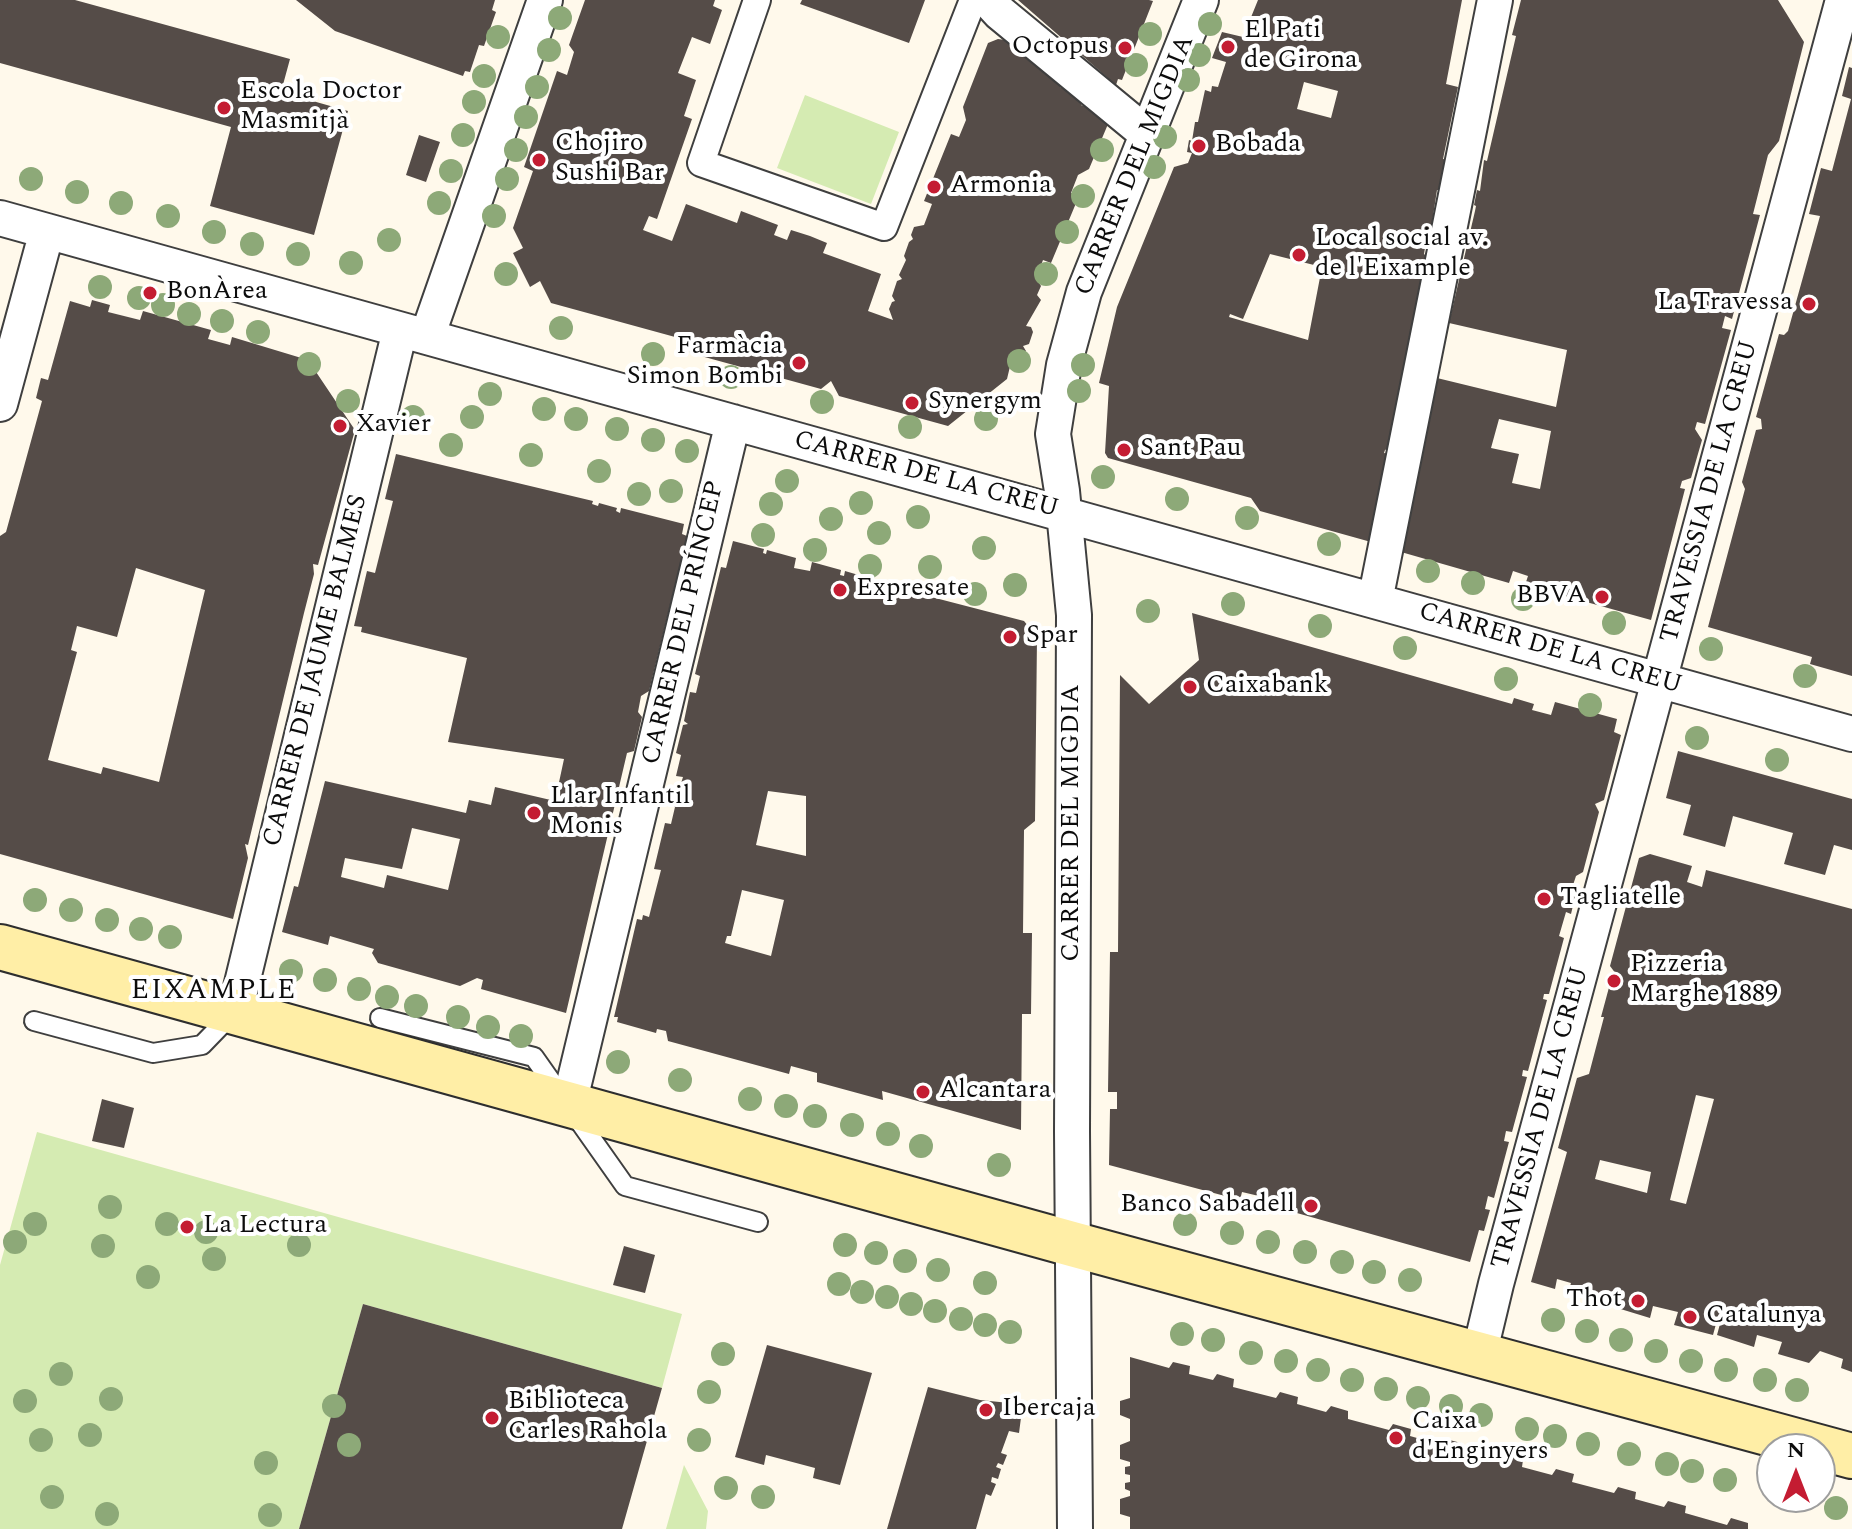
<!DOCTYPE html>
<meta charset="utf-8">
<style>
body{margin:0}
#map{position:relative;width:1852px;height:1529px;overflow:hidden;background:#fff9eb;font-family:Spectral,serif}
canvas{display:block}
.north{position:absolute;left:1756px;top:1433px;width:80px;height:80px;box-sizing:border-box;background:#fff;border:2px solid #9e9e9e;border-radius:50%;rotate:0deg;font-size:22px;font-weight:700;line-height:32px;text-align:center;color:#0c0c0c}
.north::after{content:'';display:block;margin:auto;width:28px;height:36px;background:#c41c32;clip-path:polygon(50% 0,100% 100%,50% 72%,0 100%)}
</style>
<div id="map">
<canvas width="1852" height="1529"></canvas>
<div class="north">N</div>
</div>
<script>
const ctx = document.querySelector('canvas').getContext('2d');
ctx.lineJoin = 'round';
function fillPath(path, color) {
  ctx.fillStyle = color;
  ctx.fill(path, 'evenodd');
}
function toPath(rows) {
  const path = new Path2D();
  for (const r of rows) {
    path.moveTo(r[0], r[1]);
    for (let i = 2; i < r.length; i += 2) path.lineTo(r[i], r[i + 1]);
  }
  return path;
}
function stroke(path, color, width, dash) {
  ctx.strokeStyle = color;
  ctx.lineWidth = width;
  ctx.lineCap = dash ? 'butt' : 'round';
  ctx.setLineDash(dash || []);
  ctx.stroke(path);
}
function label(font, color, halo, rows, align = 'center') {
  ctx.font = font + ' Spectral,serif';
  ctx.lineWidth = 8;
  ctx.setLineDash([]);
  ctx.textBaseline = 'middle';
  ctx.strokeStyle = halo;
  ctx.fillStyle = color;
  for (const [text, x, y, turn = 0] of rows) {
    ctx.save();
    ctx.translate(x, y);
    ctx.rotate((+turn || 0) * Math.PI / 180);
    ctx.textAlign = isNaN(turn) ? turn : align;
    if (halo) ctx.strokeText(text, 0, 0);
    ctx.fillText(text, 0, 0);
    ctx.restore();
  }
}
fillPath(toPath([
 [805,95,899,132,871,204,777,168],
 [37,1132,682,1314,662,1388,363,1304,299,1529,0,1529,0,1265],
 [684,1465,708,1511,706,1529,666,1529]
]), '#d5ebb2');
fillPath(toPath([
 [0,0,75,0,290,59,281,92,348,111,314,235,210,206,231,127,0,63],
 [296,0,495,0,492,10,496,12,484,46,479,45,470,72,465,71,463,76,335,31],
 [585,0,715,0,713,6,722,10,710,44,692,37,678,73,696,80,684,116,692,119,657,219,649,216,643,230,672,241,686,204,737,223,741,211,778,225,774,235,787,240,791,230,810,236,827,243,823,253,881,274,868,311,893,320,889,309,892,302,895,301,892,296,897,281,902,279,899,275,906,260,904,256,909,242,913,239,911,235,914,227,924,225,932,204,924,201,951,134,959,137,966,120,963,107,988,43,998,39,1012,41,1023,50,1020,52,1043,63,1041,70,1064,80,1060,87,1084,97,1081,105,1111,117,1089,169,1078,175,1071,193,1079,196,1051,263,1043,260,1036,278,1041,286,1037,295,1041,300,1026,326,1031,327,1033,332,1029,344,1023,346,1026,351,1023,358,1019,360,1012,358,1007,379,948,426,839,396,831,381,821,389,690,353,686,340,551,303,540,281,530,287,513,253,523,248,513,228,533,171,524,167,557,71,567,75,574,52,569,45],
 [802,0,925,0,909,43,800,4],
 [1018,0,1149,0,1153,1,1122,80,1118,79,1116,85],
 [1258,0,1462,0,1446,84,1458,87,1443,159,1448,160,1441,191,1437,190,1428,249,1425,248,1424,254,1428,258,1391,447,1385,450,1384,453,1389,454,1371,542,1260,511,1251,498,1108,458,1105,453,1109,386,1099,383,1117,307,1174,167,1188,163,1192,153,1187,152,1189,140,1192,141,1195,122,1198,122,1205,90,1211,92,1212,86,1218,87,1226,62,1212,58,1222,32,1243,37],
 [1304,82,1338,91,1331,118,1297,109],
 [1270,254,1322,267,1308,340,1229,317,1230,314,1243,319],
 [1521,0,1778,0,1804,42,1779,141,1768,155,1753,214,1760,215,1732,319,1725,316,1722,328,1731,330,1705,424,1697,422,1695,429,1702,440,1691,478,1682,481,1680,488,1685,489,1651,620,1529,586,1526,582,1528,576,1513,571,1509,583,1401,552,1437,378,1556,407,1567,350,1449,323,1475,211,1476,206,1474,205,1477,190,1480,191,1484,160,1487,161,1516,36,1512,35],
 [1499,419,1551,431,1540,489,1512,483,1519,454,1491,448],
 [1849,67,1852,68,1852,676,1810,664,1812,657,1708,627,1745,489,1742,482,1756,430,1762,429,1761,419,1756,417,1779,334,1784,335,1788,331,1820,216,1809,214,1821,168,1832,171,1851,99,1842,96],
 [419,135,440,142,426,182,406,175],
 [92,300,110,305,108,312,140,320,143,311,211,330,208,339,230,345,232,337,308,360,355,430,318,565,313,564,314,574,304,613,248,845,245,844,248,858,233,919,0,854,0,536,6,532,42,401,36,398,41,378,48,380,70,301,90,307],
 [136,568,205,590,159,782,103,767,101,774,48,760,77,652,71,650,77,626,117,637],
 [396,454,593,501,592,504,598,506,599,503,617,508,616,511,620,513,621,508,684,524,682,534,687,536,649,691,641,696,638,712,642,717,634,751,627,753,566,1013,481,989,483,980,477,978,460,986,378,963,372,953,374,949,330,936,328,945,282,932,294,886,298,887,325,781,466,813,469,800,491,805,495,787,555,801,564,759,448,742,467,658,361,632,362,627,354,626,367,571,375,573,393,501,385,499],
 [412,828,460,839,448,890,387,875,384,888,341,877,345,858,402,869],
 [733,541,764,549,763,553,766,554,767,550,796,558,794,568,810,571,812,562,841,570,840,575,844,576,845,571,872,579,870,586,888,591,889,586,1024,621,1037,637,1035,821,1024,830,1023,933,1032,933,1031,1014,1022,1014,1021,1130,882,1091,883,1100,817,1082,817,1073,791,1066,789,1074,668,1041,666,1031,657,1029,656,1033,617,1022,618,1017,614,1017,637,919,642,920,643,915,649,917,653,901,661,870,654,869,665,823,671,824,675,807,669,802,672,795,678,793,683,777,676,776,681,755,676,753,683,725,688,724,684,721,690,692,696,693,700,676,695,674,721,567,726,568],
 [768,791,806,796,806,856,756,845],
 [742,890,784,900,771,956,725,943,727,936,731,936],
 [1192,613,1512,704,1514,698,1534,704,1532,710,1551,715,1555,702,1617,719,1614,732,1621,735,1604,800,1595,804,1599,812,1583,872,1576,876,1572,888,1577,889,1571,914,1566,912,1559,936,1564,938,1549,994,1544,994,1543,999,1547,1000,1528,1071,1523,1070,1522,1076,1527,1077,1512,1132,1506,1131,1504,1141,1509,1142,1494,1198,1488,1196,1485,1209,1490,1210,1484,1231,1479,1230,1470,1262,1258,1202,1259,1196,1242,1192,1240,1200,1109,1165,1110,1109,1117,1109,1117,1092,1108,1092,1110,952,1118,952,1120,675,1149,704,1199,660],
 [1678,751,1852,799,1852,850,1834,845,1825,875,1784,864,1793,833,1733,816,1725,847,1683,835,1691,805,1666,798],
 [1650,854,1692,866,1687,882,1702,887,1706,870,1852,909,1852,1372,1841,1368,1843,1359,1820,1351,1809,1363,1778,1354,1782,1342,1757,1335,1754,1347,1717,1335,1720,1324,1716,1324,1713,1335,1674,1325,1678,1312,1653,1306,1650,1318,1614,1307,1616,1295,1611,1305,1568,1293,1571,1283,1557,1279,1555,1289,1531,1282,1567,1152,1558,1148,1577,1078,1589,1074,1604,1017,1601,1017,1611,980,1614,981,1616,974,1610,966,1639,858],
 [1696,1095,1714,1099,1686,1204,1670,1200],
 [1600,1160,1651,1172,1647,1193,1595,1179],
 [102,1099,134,1108,124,1148,92,1141],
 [624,1246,655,1255,645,1293,613,1285],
 [363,1304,662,1388,622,1529,299,1529],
 [767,1345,872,1373,840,1485,813,1478,815,1468,766,1455,764,1465,735,1457],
 [1130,1357,1169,1368,1173,1362,1190,1366,1189,1374,1213,1380,1217,1374,1234,1379,1233,1387,1276,1398,1280,1392,1298,1397,1297,1404,1326,1412,1331,1406,1348,1411,1348,1419,1389,1430,1393,1424,1411,1429,1410,1436,1438,1444,1442,1438,1461,1443,1460,1450,1500,1461,1505,1455,1523,1460,1522,1467,1552,1475,1556,1469,1574,1474,1572,1482,1614,1493,1618,1487,1636,1492,1635,1499,1664,1507,1668,1501,1686,1506,1685,1513,1727,1525,1731,1518,1748,1523,1748,1529,1130,1529,1130,1517,1120,1514,1120,1499,1130,1496,1130,1491,1125,1489,1125,1483,1130,1482,1130,1475,1125,1474,1125,1467,1130,1466,1130,1462,1120,1459,1120,1445,1130,1441,1130,1419,1120,1415,1120,1401,1130,1398],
 [928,1387,980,1400,1019,1404,1018,1409,1022,1410,1019,1433,1009,1431,1001,1453,1007,1455,1003,1465,998,1463,996,1467,1001,1469,998,1479,992,1477,991,1482,996,1484,991,1496,986,1494,976,1529,887,1529]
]), '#554c48');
const service = toPath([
 [380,1018,534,1057,625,1186,758,1222],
 [34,1021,153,1053,202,1045,233,1013]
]);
const pedestrian = toPath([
 [757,0,701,163,884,227,973,0]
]);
const minor = toPath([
 [988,0,1000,13,1148,135],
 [0,218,1852,734],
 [427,337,545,0],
 [0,404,47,231],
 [1375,601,1495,0],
 [235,1012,400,330],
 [569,1104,733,422],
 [1479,1355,1496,1284,1843,0],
 [1075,1529,1072,1131,1074,615,1062,491,1053,434,1064,365,1084,292,1201,0]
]);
const secondary = toPath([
 [0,947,1072,1244,1852,1456]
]);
stroke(service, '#3f3f3f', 22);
stroke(pedestrian, '#3f3f3f', 30);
stroke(minor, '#3f3f3f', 38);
stroke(secondary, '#2e2e2e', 48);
stroke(service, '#fff', 18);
stroke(pedestrian, '#fff', 26);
stroke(minor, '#fff', 34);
stroke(secondary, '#ffeea6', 44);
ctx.fillStyle = '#8da978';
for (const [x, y] of [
 [560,18],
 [1210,24],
 [1150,34],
 [498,37],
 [549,50],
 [1199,55],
 [1136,65],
 [484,76],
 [1188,80],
 [537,87],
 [474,102],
 [526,117],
 [463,135],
 [1165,137],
 [516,150],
 [1102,150],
 [1154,167],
 [451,171],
 [31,179],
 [507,179],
 [77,192],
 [1083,196],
 [121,203],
 [439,203],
 [168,216],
 [494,216],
 [214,232],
 [1067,232],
 [389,240],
 [252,244],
 [298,254],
 [351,263],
 [506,274],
 [1046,274],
 [100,287],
 [139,298],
 [163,305],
 [189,314],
 [222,321],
 [561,328],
 [258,332],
 [653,354],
 [1019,361],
 [309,364],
 [1083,365],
 [731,377],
 [1079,391],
 [490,394],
 [348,401],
 [822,402],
 [544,409],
 [413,417],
 [472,417],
 [576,419],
 [986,419],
 [910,427],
 [617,429],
 [653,440],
 [451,445],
 [687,451],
 [531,455],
 [599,471],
 [1103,477],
 [787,481],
 [671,491],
 [639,494],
 [1177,499],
 [861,503],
 [771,504],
 [918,517],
 [1247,518],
 [831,519],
 [879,533],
 [763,535],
 [1329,544],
 [984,548],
 [815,550],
 [870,566],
 [930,567],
 [1428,571],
 [1473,583],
 [1015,585],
 [975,594],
 [1523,599],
 [1233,604],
 [1148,611],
 [1614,623],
 [1320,626],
 [1405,648],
 [1711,649],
 [1805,676],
 [1506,679],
 [1590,705],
 [1697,738],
 [1777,760],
 [35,900],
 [71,910],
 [107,920],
 [141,929],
 [170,937],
 [291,971],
 [325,980],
 [359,989],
 [387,997],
 [416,1006],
 [458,1017],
 [488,1027],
 [521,1036],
 [618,1062],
 [680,1080],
 [750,1099],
 [786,1106],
 [815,1116],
 [852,1125],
 [888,1134],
 [921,1146],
 [999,1165],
 [110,1207],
 [35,1224],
 [167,1224],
 [1185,1224],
 [206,1232],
 [1232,1233],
 [15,1242],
 [1268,1242],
 [299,1245],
 [845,1245],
 [103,1246],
 [1305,1252],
 [876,1253],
 [214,1259],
 [905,1261],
 [1342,1262],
 [938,1270],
 [1374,1272],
 [148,1277],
 [1410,1280],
 [985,1283],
 [839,1284],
 [862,1292],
 [887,1297],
 [911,1304],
 [935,1311],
 [961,1319],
 [1553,1320],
 [985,1325],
 [1587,1331],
 [1010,1332],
 [1182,1334],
 [1213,1340],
 [1621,1340],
 [1656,1351],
 [1251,1353],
 [723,1354],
 [1286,1361],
 [1691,1361],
 [1318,1370],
 [1726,1370],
 [61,1374],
 [1352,1380],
 [1765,1380],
 [1386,1389],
 [1797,1390],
 [709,1392],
 [1418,1398],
 [111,1399],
 [25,1401],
 [334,1406],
 [1451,1406],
 [1481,1415],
 [1527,1429],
 [90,1435],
 [1555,1436],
 [41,1440],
 [699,1440],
 [1588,1444],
 [349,1445],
 [1629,1454],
 [266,1463],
 [1667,1464],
 [1692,1471],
 [1725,1480],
 [726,1488],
 [52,1497],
 [763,1497],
 [1836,1508],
 [107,1514],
 [270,1515]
]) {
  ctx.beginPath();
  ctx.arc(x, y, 12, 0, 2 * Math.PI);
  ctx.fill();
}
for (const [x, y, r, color] of [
 [1228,47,8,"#c41c32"],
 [1125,48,8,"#c41c32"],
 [224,108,8,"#c41c32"],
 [1199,146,8,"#c41c32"],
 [539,160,8,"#c41c32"],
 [934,187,8,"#c41c32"],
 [1299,255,8,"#c41c32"],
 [150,293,8,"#c41c32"],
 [1809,304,8,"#c41c32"],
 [799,363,8,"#c41c32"],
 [912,403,8,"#c41c32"],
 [340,426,8,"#c41c32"],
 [1124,450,8,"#c41c32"],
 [840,590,8,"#c41c32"],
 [1602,597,8,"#c41c32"],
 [1010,637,8,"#c41c32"],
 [1190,687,8,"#c41c32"],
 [534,813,8,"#c41c32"],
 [1544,899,8,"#c41c32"],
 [1614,981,8,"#c41c32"],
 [923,1092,8,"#c41c32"],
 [1311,1206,8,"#c41c32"],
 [187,1227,8,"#c41c32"],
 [1638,1301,8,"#c41c32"],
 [1690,1317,8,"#c41c32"],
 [986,1410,8,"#c41c32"],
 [492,1418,8,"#c41c32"],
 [1396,1438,8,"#c41c32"]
]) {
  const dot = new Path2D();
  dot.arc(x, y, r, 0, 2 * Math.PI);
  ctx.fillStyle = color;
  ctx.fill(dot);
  stroke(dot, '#fff', 3);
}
label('26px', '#0c0c0c', '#fff', [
 ["El Pati",1244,32],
 ["de Girona",1244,62],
 ["Octopus",1109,48,"right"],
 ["Escola Doctor",240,93],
 ["Masmitjà",240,123],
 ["Chojiro",555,145],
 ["Sushi Bar",555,175],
 ["Bobada",1215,146],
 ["Armonia",950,187],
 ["Local social av.",1315,240],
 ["de l'Eixample",1315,270],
 ["BonÀrea",166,293],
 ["La Travessa",1793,304,"right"],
 ["Farmàcia",783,348,"right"],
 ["Simon Bombi",783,378,"right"],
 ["Synergym",928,403],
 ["Xavier",356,426],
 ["Sant Pau",1140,450],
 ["Expresate",856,590],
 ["BBVA",1586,597,"right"],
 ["Spar",1026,637],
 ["Caixabank",1206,687],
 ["Llar Infantil",550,798],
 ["Monis",550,828],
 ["Tagliatelle",1560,899],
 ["Pizzeria",1630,966],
 ["Marghe 1889",1630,996],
 ["Alcantara",939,1092],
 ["Banco Sabadell",1295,1206,"right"],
 ["La Lectura",203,1227],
 ["Thot",1622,1301,"right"],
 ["Catalunya",1706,1317],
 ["Biblioteca",508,1403],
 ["Carles Rahola",508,1433],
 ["Ibercaja",1002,1410],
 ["Caixa",1412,1423],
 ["d'Enginyers",1412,1453]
], 'left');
label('26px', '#0c0c0c', '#fff', [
 ["CARRER DEL MIGDIA",1136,166,-68],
 ["CARRER DE LA CREU",926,476,15],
 ["TRAVESSIA DE LA CREU",1711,492,-75],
 ["CARRER DEL PRÍNCEP",685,623,-77],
 ["CARRER DE LA CREU",1550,650,16],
 ["CARRER DE JAUME BALMES",317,671,-76],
 ["CARRER DEL MIGDIA",1073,823,-90],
 ["TRAVESSIA DE LA CREU",1542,1118,-75]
]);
ctx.letterSpacing = '2px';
label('28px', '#0c0c0c', '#fff', [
 ["EIXAMPLE",214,993]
]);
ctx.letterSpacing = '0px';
</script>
